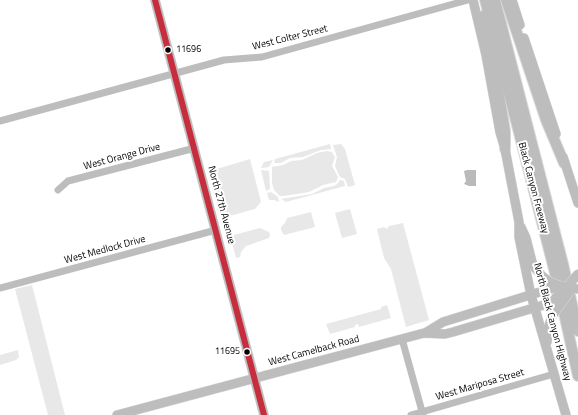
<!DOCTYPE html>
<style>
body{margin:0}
canvas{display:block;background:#fff}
</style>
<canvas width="578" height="415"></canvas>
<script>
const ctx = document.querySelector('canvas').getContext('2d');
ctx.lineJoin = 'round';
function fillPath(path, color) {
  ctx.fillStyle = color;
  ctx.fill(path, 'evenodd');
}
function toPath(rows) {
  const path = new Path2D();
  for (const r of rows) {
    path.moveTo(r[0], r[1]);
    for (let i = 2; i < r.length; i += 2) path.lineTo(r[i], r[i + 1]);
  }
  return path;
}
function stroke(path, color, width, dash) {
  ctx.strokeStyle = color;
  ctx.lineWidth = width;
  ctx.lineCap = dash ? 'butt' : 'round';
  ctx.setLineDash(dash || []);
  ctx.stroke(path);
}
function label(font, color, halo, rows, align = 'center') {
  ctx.font = font + ' "Titillium Web",sans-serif';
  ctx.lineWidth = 4;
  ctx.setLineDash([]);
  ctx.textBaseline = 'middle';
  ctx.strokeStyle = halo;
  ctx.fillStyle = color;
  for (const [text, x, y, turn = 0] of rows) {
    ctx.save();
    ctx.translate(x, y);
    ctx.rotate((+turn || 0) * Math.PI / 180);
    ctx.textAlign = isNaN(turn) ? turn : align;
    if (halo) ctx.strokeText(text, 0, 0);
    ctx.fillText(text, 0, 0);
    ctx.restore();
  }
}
fillPath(toPath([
 [330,144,331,149,321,150,303,157,290,158,281,163,274,163,275,159],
 [341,144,345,149,355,185,348,187,345,179,340,177,335,166,337,157,333,145],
 [327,151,332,152,335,157,332,166,338,177,336,182,323,185,309,192,284,196,280,196,274,190,272,183,272,167,283,165,291,161,302,160,317,153],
 [250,159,261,202,255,209,222,218,210,171],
 [273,160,269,167,261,168,264,162],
 [261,170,269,171,270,189,266,191],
 [340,180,344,181,345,186,286,202,281,199,312,194,324,188,334,186,337,184],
 [271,192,278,197,279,202,274,200,269,200,267,193],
 [350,209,357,234,342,238,335,213],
 [311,212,315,227,284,235,281,230,281,227,285,223,287,218],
 [403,223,429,320,406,327,391,269,384,258,377,229,384,227,387,229,389,226],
 [260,228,269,232,270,235,269,238,246,246,241,252,240,257,236,258,230,236],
 [32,285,65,415,48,415,15,289],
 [387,305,391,318,359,327,358,324,355,325,355,327,330,334,326,324,381,309,381,307],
 [18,350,19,357,16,360,0,365,0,355]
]), '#e8e8e8');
fillPath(toPath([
 [467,170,476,170,476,186,469,186,464,184,466,181,464,171]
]), '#bababa');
const major = toPath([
 [155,0,264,415],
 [473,0,486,55,500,132,505,149,519,222,519,237,531,295,566,415],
 [512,0,520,25],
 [524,38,556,134],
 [563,157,578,203],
 [521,227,526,238,532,262,535,268,542,276],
 [425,333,443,322,543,291],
 [547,342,548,329,552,316],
 [117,415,424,333,445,334,453,332,547,304]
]);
const highway = toPath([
 [485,0,555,273,578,376],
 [495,0,563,264,578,331],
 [506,0,546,120,564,163],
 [483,16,501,106,505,131,505,149]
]);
stroke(major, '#dbdbdb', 10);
stroke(highway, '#dbdbdb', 12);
stroke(toPath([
 [0,121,224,60,262,57,468,0],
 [58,190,68,181,195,148],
 [0,288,216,230],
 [402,339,423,415],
 [411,415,554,374]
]), '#bdbdbd', 7);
stroke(major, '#bdbdbd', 9);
stroke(highway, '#bdbdbd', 10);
const majorBridge = toPath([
 [542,276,550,282,560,286,578,289],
 [543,291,562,286],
 [547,304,563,292,578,274],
 [552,316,570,291]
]);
stroke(majorBridge, '#dbdbdb', 10, []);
stroke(majorBridge, '#bdbdbd', 9);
stroke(toPath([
 [155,0,264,415]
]), '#c62d3d', 6);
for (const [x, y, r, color] of [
 [168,50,3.5,"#000"],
 [247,352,3.5,"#000"]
]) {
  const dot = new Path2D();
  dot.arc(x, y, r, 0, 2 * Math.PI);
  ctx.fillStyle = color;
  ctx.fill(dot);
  stroke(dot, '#fff', 1.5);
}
label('9px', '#000', '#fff', [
 ["11696",176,50],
 ["11695",240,352,"right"]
], 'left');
label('10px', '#000', '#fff', [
 ["West Colter Street",290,38,-14],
 ["West Orange Drive",122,157,-15],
 ["Black Canyon Freeway",533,188,75],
 ["North 27th Avenue",221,205,75],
 ["West Medlock Drive",105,250,-15],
 ["North Black Canyon Highway",552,322,75],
 ["West Camelback Road",314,351,-15],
 ["West Mariposa Street",480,385,-16]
]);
</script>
